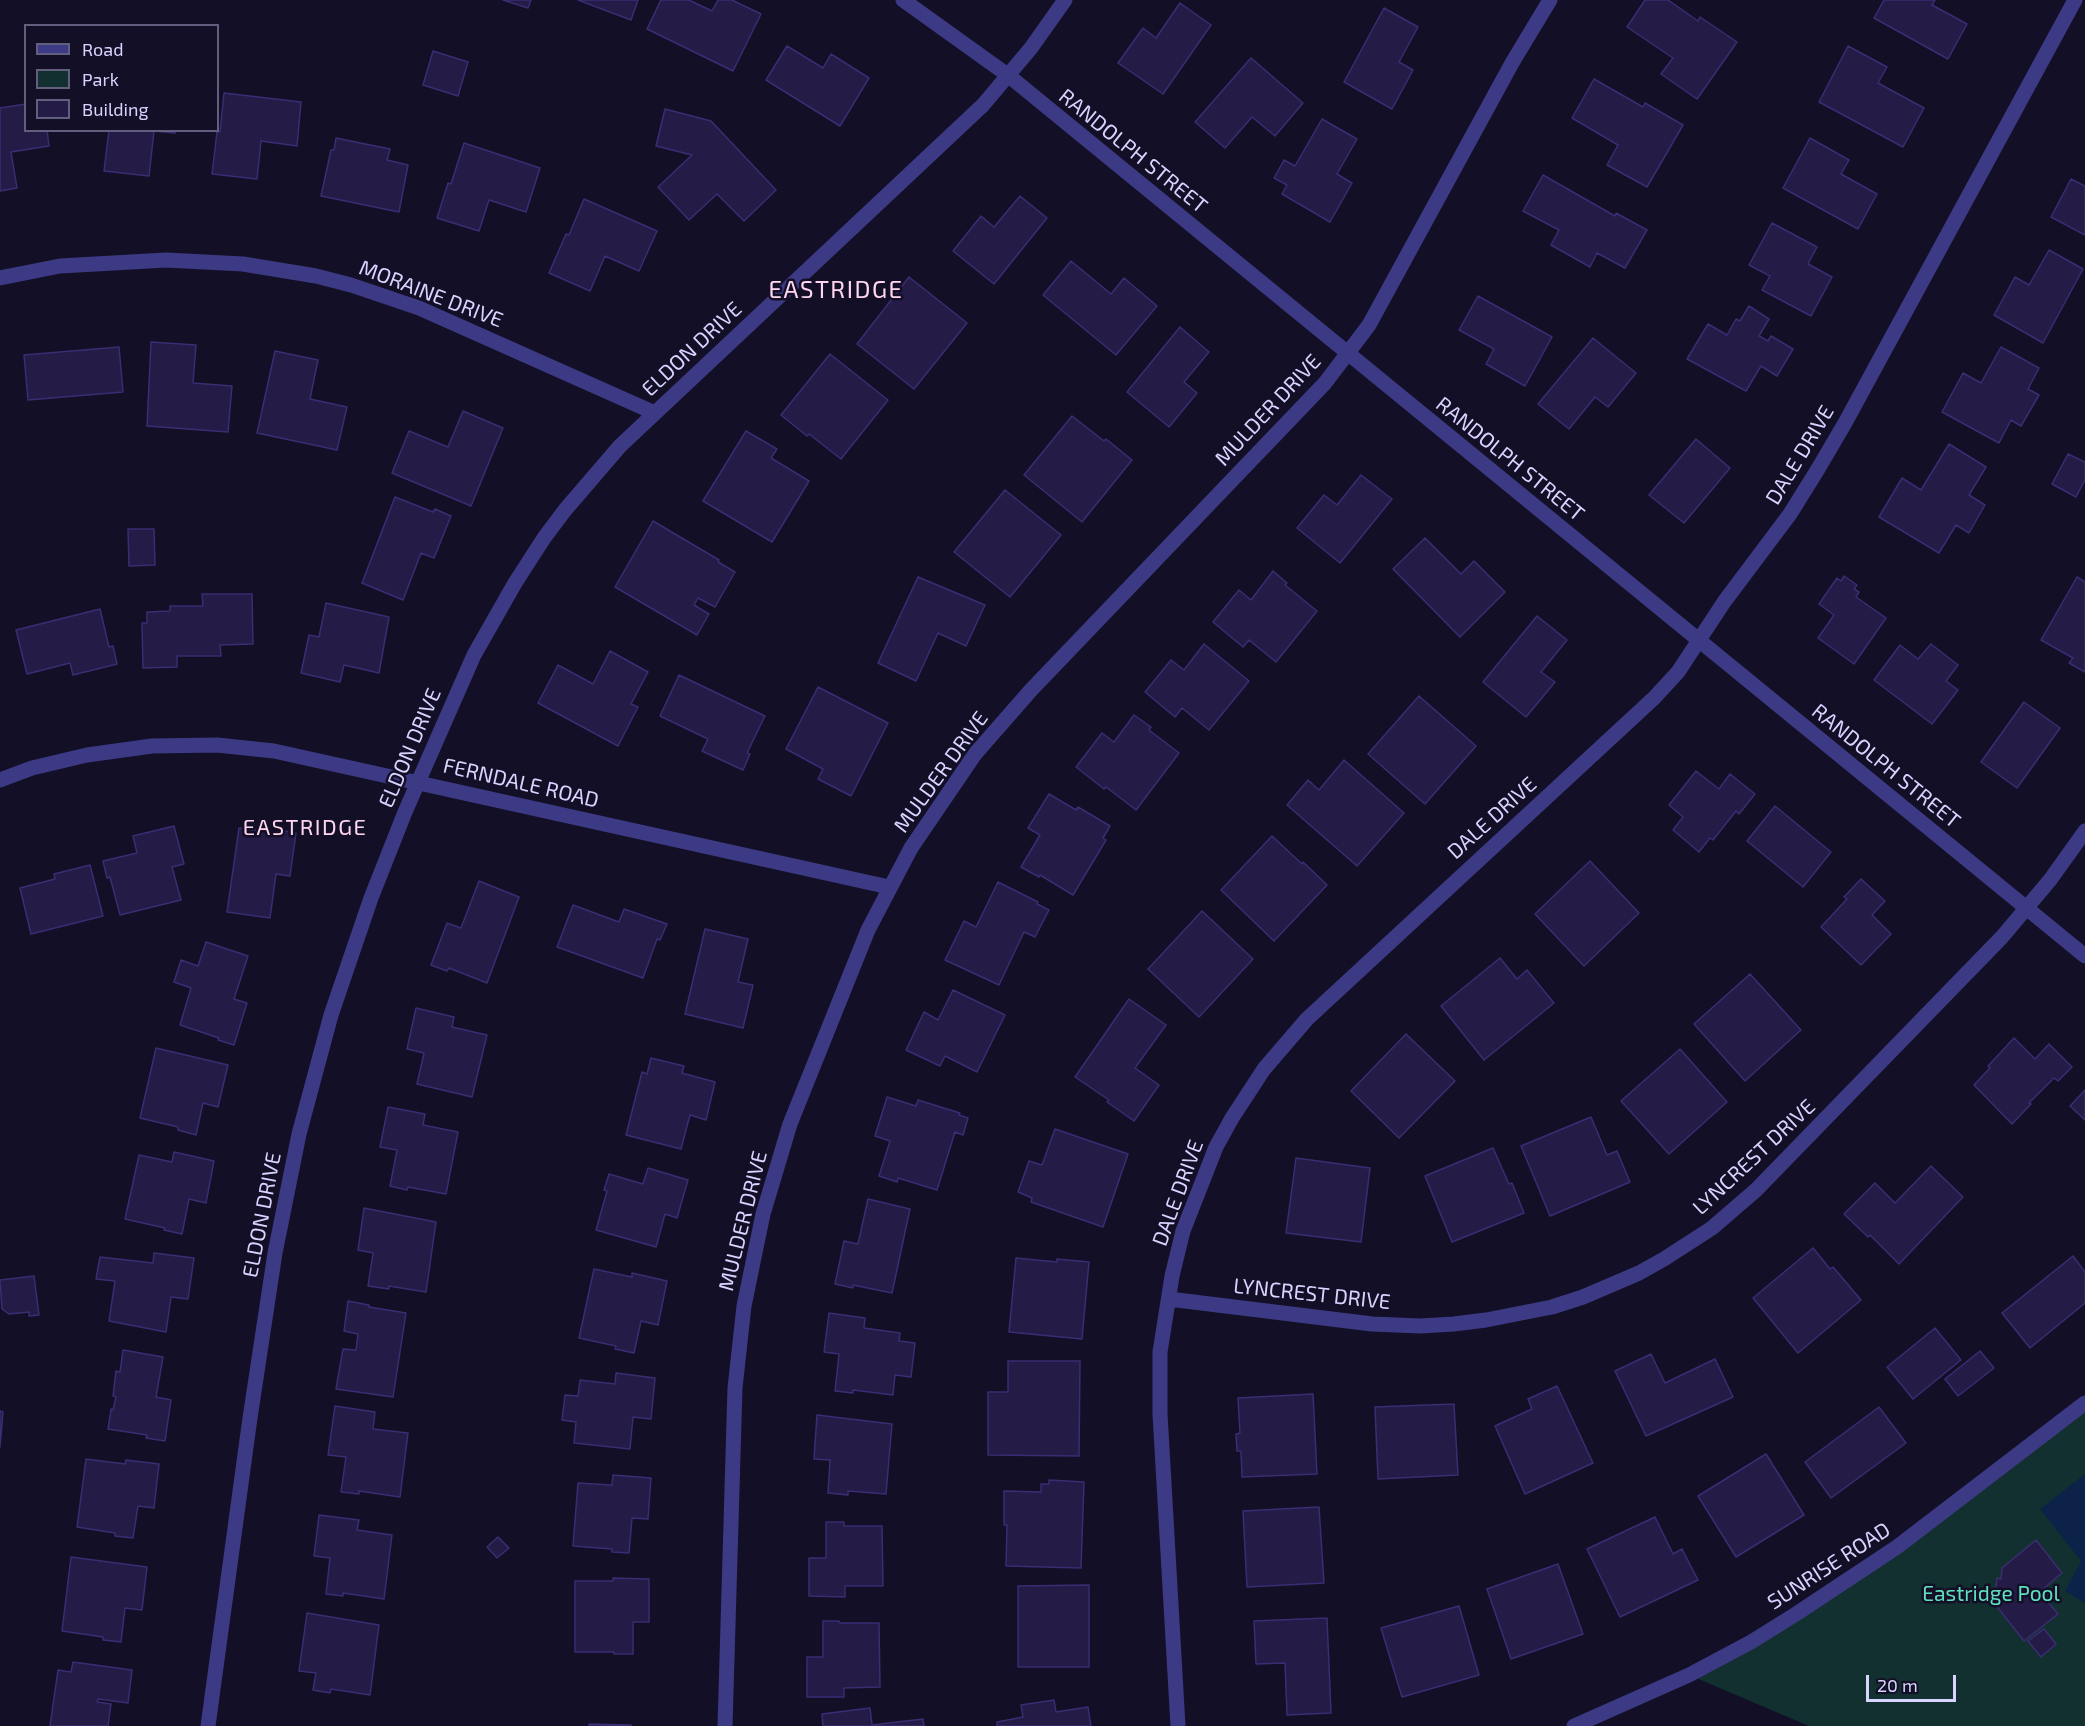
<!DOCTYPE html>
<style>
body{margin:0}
#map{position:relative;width:2085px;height:1726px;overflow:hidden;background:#130f26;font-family:"Exo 2",sans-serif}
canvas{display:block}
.legend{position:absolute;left:24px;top:24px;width:195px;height:108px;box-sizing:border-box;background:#130f26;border:2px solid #625e7d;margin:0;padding:8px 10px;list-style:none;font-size:18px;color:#d9d4ff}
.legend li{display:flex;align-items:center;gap:12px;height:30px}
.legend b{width:30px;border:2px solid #625e7d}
.scale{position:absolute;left:1866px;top:1675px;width:90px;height:27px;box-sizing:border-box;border:3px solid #d9d4ff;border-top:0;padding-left:8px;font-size:18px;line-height:21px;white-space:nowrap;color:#d9d4ff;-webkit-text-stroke:4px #130f26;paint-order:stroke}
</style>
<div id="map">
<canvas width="2085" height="1726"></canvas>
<ul class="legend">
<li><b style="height:8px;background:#3d3a85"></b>Road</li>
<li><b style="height:16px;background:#12302f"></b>Park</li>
<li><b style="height:16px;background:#241b47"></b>Building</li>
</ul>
<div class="scale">20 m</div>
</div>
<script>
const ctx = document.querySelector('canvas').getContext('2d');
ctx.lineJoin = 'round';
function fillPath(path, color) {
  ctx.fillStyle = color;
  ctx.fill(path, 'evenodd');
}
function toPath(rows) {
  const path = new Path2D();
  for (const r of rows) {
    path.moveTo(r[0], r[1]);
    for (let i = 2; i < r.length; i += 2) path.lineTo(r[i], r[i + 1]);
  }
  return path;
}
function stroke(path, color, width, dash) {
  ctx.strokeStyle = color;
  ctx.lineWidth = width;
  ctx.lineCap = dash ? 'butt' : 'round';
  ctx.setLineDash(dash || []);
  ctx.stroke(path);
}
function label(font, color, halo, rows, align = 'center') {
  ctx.font = font + ' "Exo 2",sans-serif';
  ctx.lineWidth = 5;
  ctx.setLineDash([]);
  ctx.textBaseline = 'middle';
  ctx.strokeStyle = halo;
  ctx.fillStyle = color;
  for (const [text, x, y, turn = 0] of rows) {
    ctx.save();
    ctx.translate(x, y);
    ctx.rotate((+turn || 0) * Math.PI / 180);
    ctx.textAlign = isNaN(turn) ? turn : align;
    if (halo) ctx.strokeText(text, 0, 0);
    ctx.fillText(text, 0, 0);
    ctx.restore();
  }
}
fillPath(toPath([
 [2085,1403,2085,1726,1809,1726,1689,1675,1796,1614]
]), '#12302f');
fillPath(toPath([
 [2085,1474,2085,1603,2065,1591,2081,1561,2040,1509]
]), '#0c2248');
const building = toPath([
 [503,0,531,0,528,8,503,0],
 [578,0,638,0,631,20,578,0],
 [661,0,689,0,712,11,718,0,732,0,761,14,733,71,647,29,661,0],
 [1645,0,1668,0,1698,21,1700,17,1737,42,1697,99,1661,74,1673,58,1627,27,1645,0],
 [1884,0,1935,0,1932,5,1967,24,1948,59,1874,18,1884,0],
 [1180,3,1211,25,1163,94,1118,63,1143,28,1156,38,1180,3],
 [1384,8,1418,27,1399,62,1413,70,1392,109,1344,82,1384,8],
 [787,46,823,68,831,54,869,78,840,126,766,80,787,46],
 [1848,46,1887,67,1878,83,1924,108,1903,147,1819,102,1848,46],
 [433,51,468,62,458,96,423,85,433,51],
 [1251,58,1303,103,1275,136,1252,117,1225,148,1195,122,1251,58],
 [1594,79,1643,107,1645,103,1683,125,1647,187,1607,165,1618,145,1572,118,1594,79],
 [224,93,301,102,297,146,261,141,257,179,212,174,217,132,220,132,224,93],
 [26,104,26,130,47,130,49,146,11,152,17,188,0,191,0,108,26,104],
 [665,109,711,121,776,190,744,221,717,194,689,220,658,187,692,155,656,146,665,109],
 [1322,119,1357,139,1337,174,1352,183,1330,222,1282,194,1287,185,1274,178,1284,160,1295,166,1322,119],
 [109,130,176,130,175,133,154,131,149,176,104,171,109,130],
 [336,138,390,149,387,160,408,165,399,212,321,196,331,150,334,150,336,138],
 [1810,138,1849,160,1841,174,1877,194,1858,229,1783,188,1810,138],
 [464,143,540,168,526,212,489,200,479,231,437,218,448,183,451,184,464,143],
 [1543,175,1615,216,1616,213,1647,230,1625,268,1597,253,1590,267,1551,245,1559,230,1523,211,1543,175],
 [2071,179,2085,186,2085,235,2051,217,2071,179],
 [1020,196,1047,218,994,284,953,251,981,216,994,227,1020,196],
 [584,199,657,231,639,271,605,256,590,291,549,273,566,234,569,235,584,199],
 [1772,223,1817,247,1808,264,1832,277,1811,316,1762,290,1770,276,1749,265,1772,223],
 [2049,250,2083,269,2043,343,1994,315,2015,277,2029,285,2049,250],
 [1071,261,1111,294,1124,278,1157,306,1116,355,1043,295,1071,261],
 [909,277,967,323,914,389,857,344,909,277],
 [1478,296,1552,337,1525,386,1486,364,1494,349,1459,330,1478,296],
 [1749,306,1769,319,1759,336,1768,341,1771,336,1793,349,1777,376,1761,366,1746,391,1687,359,1708,324,1727,335,1736,319,1740,321,1749,306],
 [1180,327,1209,352,1184,382,1197,393,1169,427,1127,392,1180,327],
 [1593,338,1636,373,1608,407,1595,397,1569,429,1538,404,1593,338],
 [151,342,196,345,193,383,232,386,228,432,147,426,151,342],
 [119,347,123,392,28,400,24,355,119,347],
 [2001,347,2039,368,2028,389,2039,395,2021,426,2011,420,1999,443,1942,412,1963,373,1981,383,2001,347],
 [275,351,318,360,310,399,347,407,337,450,257,433,275,351],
 [830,354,888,400,841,459,809,434,807,436,781,415,830,354],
 [463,411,503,428,471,506,392,473,409,431,448,447,463,411],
 [1072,416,1104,441,1106,439,1132,460,1082,522,1024,475,1072,416],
 [746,431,777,449,771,458,809,481,772,542,703,501,746,431],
 [1696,439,1730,468,1684,523,1649,495,1696,439],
 [1949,444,1986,467,1969,495,1985,505,1969,533,1956,525,1939,553,1879,517,1902,478,1921,490,1949,444],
 [2068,454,2085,462,2085,480,2076,497,2052,484,2068,454],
 [1361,475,1392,499,1340,563,1297,528,1324,495,1337,505,1361,475],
 [1005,490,1061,535,1010,597,954,552,1005,490],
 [395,497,433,512,435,509,451,516,434,558,421,553,403,600,362,583,395,497],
 [653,521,719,560,718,562,735,572,715,607,698,598,694,605,709,614,697,635,615,587,653,521],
 [128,529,154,529,155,565,129,566,128,529],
 [1425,538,1461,574,1474,561,1505,592,1460,637,1393,569,1425,538],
 [1273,571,1287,583,1285,585,1317,611,1276,662,1249,640,1243,647,1213,622,1239,590,1251,600,1273,571],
 [1844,576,1857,585,1854,589,1859,592,1856,597,1886,618,1854,664,1818,638,1834,615,1819,604,1837,578,1841,581,1844,576],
 [918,577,985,605,966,646,938,633,916,681,878,663,918,577],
 [2077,577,2085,582,2085,672,2069,663,2073,658,2041,640,2077,577],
 [202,594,252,594,253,644,220,645,221,656,177,656,177,667,143,668,142,623,147,623,147,612,170,611,170,606,203,606,202,594],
 [326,603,389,617,379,673,344,665,340,682,301,673,309,635,319,637,326,603],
 [100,609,109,647,113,646,117,664,73,675,70,663,27,674,16,630,100,609],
 [1537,616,1567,640,1541,672,1555,682,1526,717,1483,682,1537,616],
 [1204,644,1249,681,1209,730,1182,708,1175,717,1145,692,1171,660,1184,670,1204,644],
 [1931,644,1958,665,1946,681,1958,690,1932,724,1874,680,1900,645,1918,659,1931,644],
 [610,651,648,672,631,704,638,707,618,746,538,703,558,665,593,684,610,651],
 [679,675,765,716,747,753,750,754,743,770,702,751,708,739,660,716,679,675],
 [818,687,888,723,851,796,818,779,823,769,786,749,818,687],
 [1419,696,1476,746,1425,804,1368,754,1419,696],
 [2024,702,2060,728,2017,788,1981,762,2024,702],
 [1134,715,1151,727,1149,730,1179,753,1136,810,1106,787,1104,789,1076,767,1102,733,1114,742,1134,715],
 [1344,760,1404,813,1357,866,1287,805,1308,780,1319,790,1344,760],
 [1696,771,1719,789,1730,774,1755,794,1739,814,1736,811,1713,840,1710,838,1699,852,1673,830,1683,817,1669,805,1696,771],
 [1049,794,1076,810,1078,807,1110,826,1103,838,1106,840,1073,895,1040,875,1039,877,1021,867,1040,835,1028,828,1049,794],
 [1775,806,1831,852,1803,887,1747,841,1775,806],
 [174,826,184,864,172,867,181,900,120,915,110,877,107,878,103,861,137,853,133,836,174,826],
 [239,828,279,833,279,830,296,833,290,876,276,874,270,918,227,912,239,828],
 [1272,836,1302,864,1303,862,1327,885,1274,941,1221,890,1272,836],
 [1590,861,1639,913,1584,966,1535,914,1590,861],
 [90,865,103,916,31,934,20,888,55,879,54,874,90,865],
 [1861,879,1885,901,1872,915,1891,934,1861,965,1821,927,1847,899,1844,897,1861,879],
 [479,881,519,897,487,983,449,968,447,971,431,965,447,923,461,928,479,881],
 [998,882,1038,902,1037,904,1049,910,1035,937,1024,932,999,985,945,960,964,921,976,927,998,882],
 [573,905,619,922,624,909,667,924,660,940,657,939,643,978,557,947,573,905],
 [1202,911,1253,959,1199,1017,1148,969,1202,911],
 [705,929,748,939,738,982,753,985,743,1028,685,1014,705,929],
 [206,942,248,956,234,999,247,1003,234,1045,218,1040,219,1038,180,1025,191,988,174,982,181,960,198,966,206,942],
 [1500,958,1517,979,1527,970,1554,1003,1484,1060,1441,1006,1500,958],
 [1750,974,1801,1030,1745,1081,1694,1024,1750,974],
 [953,990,1005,1015,977,1072,945,1056,940,1066,906,1050,924,1012,938,1020,953,990],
 [1129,999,1166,1025,1135,1068,1159,1085,1134,1121,1107,1102,1109,1100,1075,1077,1129,999],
 [416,1008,454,1017,452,1027,487,1035,472,1097,417,1084,424,1053,407,1049,416,1008],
 [1406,1034,1455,1081,1399,1138,1351,1091,1406,1034],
 [2014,1038,2035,1059,2049,1044,2072,1067,2058,1081,2054,1078,2029,1103,2031,1104,2012,1124,1974,1085,1990,1068,1988,1066,2014,1038],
 [156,1048,228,1065,218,1107,203,1103,196,1135,178,1130,178,1127,140,1118,156,1048],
 [1680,1049,1727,1102,1669,1154,1621,1101,1680,1049],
 [651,1058,684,1066,682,1073,715,1082,706,1120,690,1115,681,1149,626,1135,642,1072,647,1074,651,1058],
 [2085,1090,2085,1120,2070,1106,2085,1090],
 [887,1097,916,1106,918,1100,960,1113,959,1115,968,1118,963,1135,955,1132,937,1190,898,1178,897,1182,879,1176,890,1141,875,1136,887,1097],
 [388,1107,425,1114,423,1125,458,1132,446,1194,408,1187,407,1190,390,1186,397,1150,380,1147,388,1107],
 [1591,1117,1607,1155,1617,1151,1630,1182,1550,1216,1521,1146,1591,1117],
 [1055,1129,1128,1154,1103,1227,1031,1202,1032,1198,1018,1192,1029,1161,1042,1165,1055,1129],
 [1493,1148,1509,1184,1512,1183,1524,1213,1452,1242,1425,1176,1493,1148],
 [174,1152,214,1161,206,1203,189,1199,182,1234,164,1230,165,1228,125,1219,139,1155,172,1162,174,1152],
 [1296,1158,1370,1168,1361,1242,1286,1233,1296,1158],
 [1931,1166,1963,1197,1899,1264,1870,1235,1868,1237,1844,1214,1875,1183,1895,1203,1931,1166],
 [648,1168,688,1180,677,1218,665,1214,656,1247,596,1230,607,1191,604,1190,609,1174,643,1184,648,1168],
 [868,1199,910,1209,892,1293,853,1285,853,1288,835,1284,844,1241,858,1244,868,1199],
 [364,1208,436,1222,426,1292,389,1286,389,1289,368,1286,373,1253,358,1250,364,1208],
 [1813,1248,1830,1269,1833,1267,1861,1300,1798,1353,1753,1298,1813,1248],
 [154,1253,194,1258,188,1299,171,1297,166,1332,109,1321,115,1281,96,1279,100,1257,153,1263,154,1253],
 [2073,1256,2085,1272,2085,1303,2030,1348,2002,1313,2073,1256],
 [1016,1258,1057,1262,1057,1259,1089,1262,1082,1339,1009,1332,1016,1258],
 [594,1269,632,1277,632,1273,667,1281,658,1325,641,1321,634,1353,615,1349,616,1346,579,1338,594,1269],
 [34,1276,39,1315,29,1316,29,1312,9,1314,2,1309,0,1280,34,1276],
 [348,1301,369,1305,369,1307,406,1313,393,1397,336,1389,343,1349,356,1350,358,1334,344,1331,348,1301],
 [829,1313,865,1318,864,1328,900,1333,899,1341,915,1343,911,1377,895,1375,893,1395,853,1390,853,1393,835,1391,839,1354,824,1352,829,1313],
 [1935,1328,1961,1360,1913,1399,1887,1367,1935,1328],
 [123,1350,163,1357,156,1397,171,1400,165,1441,146,1438,147,1435,108,1429,111,1409,113,1410,116,1397,113,1396,116,1371,120,1372,123,1350],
 [1980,1351,1994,1368,1958,1396,1945,1379,1980,1351],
 [1651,1354,1665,1383,1715,1359,1733,1397,1646,1436,1615,1371,1651,1354],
 [1008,1361,1080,1361,1079,1456,988,1455,988,1392,1008,1392,1008,1361],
 [616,1373,655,1378,651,1419,633,1417,630,1449,574,1443,576,1422,562,1420,565,1395,578,1396,580,1380,615,1384,616,1373],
 [1557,1386,1593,1463,1525,1494,1495,1426,1532,1409,1528,1399,1557,1386],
 [1313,1394,1317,1474,1242,1477,1241,1451,1237,1451,1236,1434,1240,1433,1238,1398,1313,1394],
 [1454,1404,1458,1475,1378,1479,1375,1407,1454,1404],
 [335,1406,375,1412,373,1429,408,1433,400,1497,359,1491,359,1494,341,1492,346,1457,328,1455,335,1406],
 [1879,1407,1906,1443,1831,1498,1805,1462,1879,1407],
 [0,1411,3,1412,0,1447,0,1411],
 [817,1415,892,1424,886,1494,848,1491,848,1495,828,1493,830,1460,814,1459,817,1415],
 [1766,1454,1804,1515,1736,1557,1698,1496,1766,1454],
 [86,1459,125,1464,126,1460,159,1464,154,1508,138,1506,133,1538,115,1536,115,1533,77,1527,86,1459],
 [613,1475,651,1478,648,1519,632,1518,629,1553,612,1552,612,1549,573,1546,578,1483,612,1485,613,1475],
 [1049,1480,1084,1482,1081,1568,1006,1566,1007,1525,1004,1525,1004,1491,1041,1492,1041,1484,1049,1484,1049,1480],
 [1319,1507,1324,1583,1247,1587,1243,1511,1319,1507],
 [319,1515,359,1520,357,1530,392,1535,384,1599,343,1593,343,1596,326,1594,330,1558,314,1556,319,1515],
 [1655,1517,1673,1554,1682,1549,1698,1580,1620,1617,1587,1549,1655,1517],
 [826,1522,844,1522,844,1526,882,1526,883,1586,845,1586,845,1597,809,1596,809,1558,826,1558,826,1522],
 [498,1537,509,1548,497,1558,487,1547,498,1537],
 [2036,1540,2062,1573,2042,1590,2041,1594,2058,1614,2024,1641,1998,1608,1999,1596,1995,1595,1997,1578,2001,1579,2002,1568,2036,1540],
 [71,1557,147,1567,142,1610,125,1608,121,1642,103,1640,103,1637,62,1631,71,1557],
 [1558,1564,1583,1634,1511,1659,1487,1589,1558,1564],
 [613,1578,649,1579,649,1622,633,1622,633,1654,614,1654,614,1652,575,1652,575,1581,613,1581,613,1578],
 [1089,1585,1089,1667,1018,1667,1018,1586,1089,1585],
 [1459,1606,1479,1675,1402,1697,1381,1628,1459,1606],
 [307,1613,379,1625,370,1695,331,1689,330,1693,313,1690,316,1673,299,1671,307,1613],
 [1327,1618,1331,1713,1287,1715,1285,1663,1256,1664,1254,1621,1327,1618],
 [823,1621,839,1621,840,1623,879,1623,880,1687,844,1688,844,1697,807,1697,807,1657,823,1657,823,1621],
 [2044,1629,2056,1644,2041,1657,2028,1641,2044,1629],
 [73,1662,132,1670,128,1703,98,1699,97,1702,111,1704,108,1726,50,1726,58,1670,71,1672,73,1662],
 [1054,1700,1056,1712,1088,1707,1091,1726,997,1726,997,1722,1023,1717,1021,1705,1054,1700],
 [870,1708,872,1725,923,1719,924,1726,823,1726,822,1714,870,1708],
 [589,1724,631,1725,631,1726,589,1726,589,1724]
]);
fillPath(building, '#241b47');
stroke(building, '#3b2d73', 1.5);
stroke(toPath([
 [0,278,60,266,166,260,243,264,316,276,351,285,419,308,655,413],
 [0,780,32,768,87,755,152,746,217,745,274,751,889,887],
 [1169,1299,1372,1324,1420,1326,1454,1324,1486,1320,1552,1307,1583,1297,1639,1273,1664,1259,1712,1228,1756,1190,2002,937,2050,880,2085,831],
 [208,1726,250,1418,275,1253,299,1134,331,1015,371,898,405,812,474,655,515,583,544,538,565,510,620,446,983,105,1031,48,1065,0],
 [725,1726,735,1388,744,1306,763,1214,790,1124,868,930,911,848,975,754,1031,690,1325,383,1369,325,1512,63,1550,0],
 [1178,1726,1160,1414,1160,1352,1172,1276,1183,1231,1216,1147,1232,1118,1264,1069,1307,1019,1654,698,1678,672,1724,602,1790,514,1818,469,1845,423,2075,0],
 [1574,1726,1689,1675,1751,1642,1796,1614,1897,1547,2085,1403]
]), '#3d3a85', 15);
stroke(toPath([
 [903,0,1009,76,2085,956]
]), '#3d3a85', 15);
label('21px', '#d9d4ff', '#130f26', [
 ["RANDOLPH STREET",1133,151,39],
 ["MORAINE DRIVE",431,294,21],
 ["ELDON DRIVE",692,349,-43],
 ["MULDER DRIVE",1268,410,-47],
 ["DALE DRIVE",1800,455,-59],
 ["RANDOLPH STREET",1510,459,39],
 ["ELDON DRIVE",410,748,-67],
 ["RANDOLPH STREET",1886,766,39],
 ["MULDER DRIVE",941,772,-54],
 ["FERNDALE ROAD",521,783,13],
 ["DALE DRIVE",1492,818,-42],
 ["LYNCREST DRIVE",1754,1157,-43],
 ["DALE DRIVE",1178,1193,-70],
 ["ELDON DRIVE",262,1215,-79],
 ["MULDER DRIVE",743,1221,-76],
 ["LYNCREST DRIVE",1312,1294,6],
 ["SUNRISE ROAD",1829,1566,-33]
]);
label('21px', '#5fe0c0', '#130f26', [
 ["Eastridge Pool",1991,1594]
]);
ctx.letterSpacing = '1.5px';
label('22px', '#ffd6f0', '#130f26', [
 ["EASTRIDGE",305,828]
]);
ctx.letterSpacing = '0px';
ctx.letterSpacing = '1.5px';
label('24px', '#ffd6f0', '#130f26', [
 ["EASTRIDGE",836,290]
]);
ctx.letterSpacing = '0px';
</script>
